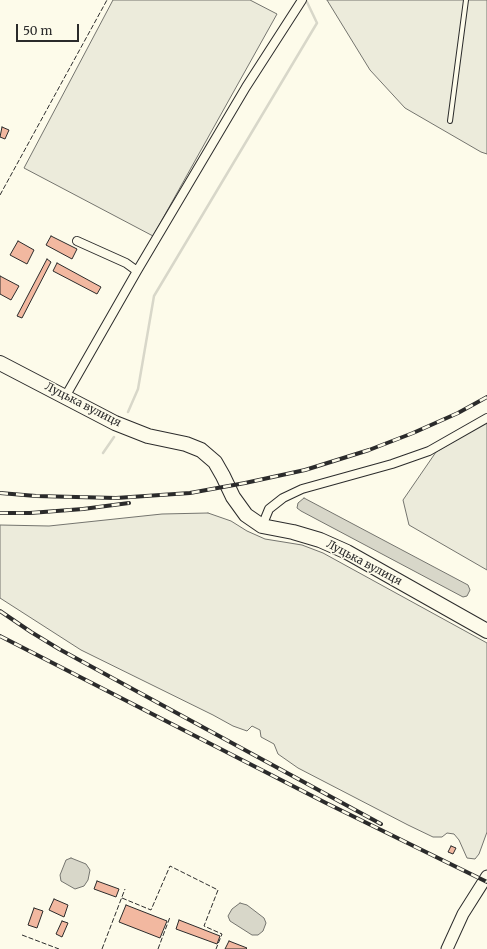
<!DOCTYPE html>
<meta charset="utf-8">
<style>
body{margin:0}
#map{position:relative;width:487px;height:949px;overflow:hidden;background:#fdfbea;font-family:Merriweather,serif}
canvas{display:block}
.scale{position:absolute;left:16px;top:24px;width:63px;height:18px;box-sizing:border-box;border:2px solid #2b2b2b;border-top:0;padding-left:5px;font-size:12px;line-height:14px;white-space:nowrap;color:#2b2b2b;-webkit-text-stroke:3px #fdfbea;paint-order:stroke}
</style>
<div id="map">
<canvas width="487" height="949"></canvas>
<div class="scale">50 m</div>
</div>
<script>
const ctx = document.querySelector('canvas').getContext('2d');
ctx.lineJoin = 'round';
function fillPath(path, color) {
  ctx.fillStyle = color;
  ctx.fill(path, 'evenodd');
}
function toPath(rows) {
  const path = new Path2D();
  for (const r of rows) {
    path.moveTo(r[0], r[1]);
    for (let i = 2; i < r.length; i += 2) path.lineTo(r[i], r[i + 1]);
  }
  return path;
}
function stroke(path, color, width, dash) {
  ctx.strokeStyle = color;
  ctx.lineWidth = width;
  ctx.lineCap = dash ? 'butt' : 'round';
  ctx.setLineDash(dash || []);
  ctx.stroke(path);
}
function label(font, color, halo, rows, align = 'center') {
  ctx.font = font + ' Merriweather,serif';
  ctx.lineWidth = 3;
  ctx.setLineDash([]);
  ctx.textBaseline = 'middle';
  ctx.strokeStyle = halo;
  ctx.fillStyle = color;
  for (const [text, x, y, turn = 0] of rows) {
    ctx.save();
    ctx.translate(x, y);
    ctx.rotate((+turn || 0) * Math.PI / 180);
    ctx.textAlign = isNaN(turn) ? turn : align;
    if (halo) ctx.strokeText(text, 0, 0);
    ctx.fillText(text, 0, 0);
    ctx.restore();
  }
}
const green = toPath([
 [113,0,250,0,277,14,153,236,24,168,113,0],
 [327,0,487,0,487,154,481,152,405,108,370,70,327,0],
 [487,422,487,570,409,525,403,500,436,452,487,422],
 [208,513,231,521,247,531,265,539,302,545,323,553,487,643,487,832,479,854,475,859,467,858,459,840,454,834,447,833,442,837,433,837,408,825,298,768,278,754,274,744,261,737,260,730,252,726,247,731,233,726,213,715,81,650,0,598,0,525,49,526,162,514,208,513]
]);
fillPath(green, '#ecebdb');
stroke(green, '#74746e', 1);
const water = toPath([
 [304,498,468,585,470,590,467,596,463,597,301,511,297,508,298,503,304,498],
 [71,858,86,864,90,870,88,880,84,886,75,889,61,881,60,875,66,860,71,858],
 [240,903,247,905,264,918,266,923,263,931,258,935,252,935,230,921,228,916,232,909,240,903]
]);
fillPath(water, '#d8d7c9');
stroke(water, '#74746e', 1);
stroke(toPath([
 [128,412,138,389,154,296,317,23,306,0],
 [103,453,114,437]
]), '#d8d7c9', 2.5);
const building = toPath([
 [2,127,9,130,5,139,0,137,2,127],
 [51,236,77,249,72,259,46,245,51,236],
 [18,241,34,250,27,264,10,255,18,241],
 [47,259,51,262,22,318,17,316,47,259],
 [57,263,101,287,97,294,53,271,57,263],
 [0,276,19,286,11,300,0,294,0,276],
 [451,846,456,848,453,854,448,852,451,846],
 [97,881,119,889,116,897,94,889,97,881],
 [54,899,68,905,64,917,49,910,54,899],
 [126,905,167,921,160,938,119,922,126,905],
 [34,908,43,911,37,928,28,925,34,908],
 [179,920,220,936,217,944,176,929,179,920],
 [62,921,68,923,62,937,56,934,62,921],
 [229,941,247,948,246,949,225,949,229,941]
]);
fillPath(building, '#f2b8a0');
stroke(building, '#2b2b2b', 1);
const lane = toPath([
 [450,121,466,0]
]);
const street = toPath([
 [77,241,126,263,137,271],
 [65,397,137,271,246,87,302,0],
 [262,526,269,509,283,498,302,489,392,464,429,451,487,418]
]);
const secondary = toPath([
 [447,949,463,914,487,876]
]);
const highway = toPath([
 [0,363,115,423,148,436,186,444,201,450,215,462,223,476,233,497,246,515,262,526,293,532,320,540,347,552,487,631]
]);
stroke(lane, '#2b2b2b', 6);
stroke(street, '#2b2b2b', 10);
stroke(secondary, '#2b2b2b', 13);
stroke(highway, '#2b2b2b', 16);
stroke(lane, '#fdfbea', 4);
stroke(street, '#fdfbea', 8);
stroke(secondary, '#fdfbea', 11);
stroke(highway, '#fdfbea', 14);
const rail = toPath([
 [0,493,36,496,116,498,190,493,245,483,305,470,369,450,413,433,458,413,487,397],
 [0,513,30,513,83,509,129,503],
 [0,611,31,632,59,649,381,824],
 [0,636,326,803,487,882]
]);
stroke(rail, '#2b2b2b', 4);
stroke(rail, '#fdfbea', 2.5, [8]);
stroke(toPath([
 [0,195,107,0],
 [122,898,151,910,170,866,218,890,204,926,222,934,216,949],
 [22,935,59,949],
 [102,949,125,889],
 [158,949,170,917]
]), '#2b2b2b', 1, [5, 2]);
label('11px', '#2b2b2b', '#fdfbea', [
 ["Луцька вулиця",83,405,27],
 ["Луцька вулиця",364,563,28]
]);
</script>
